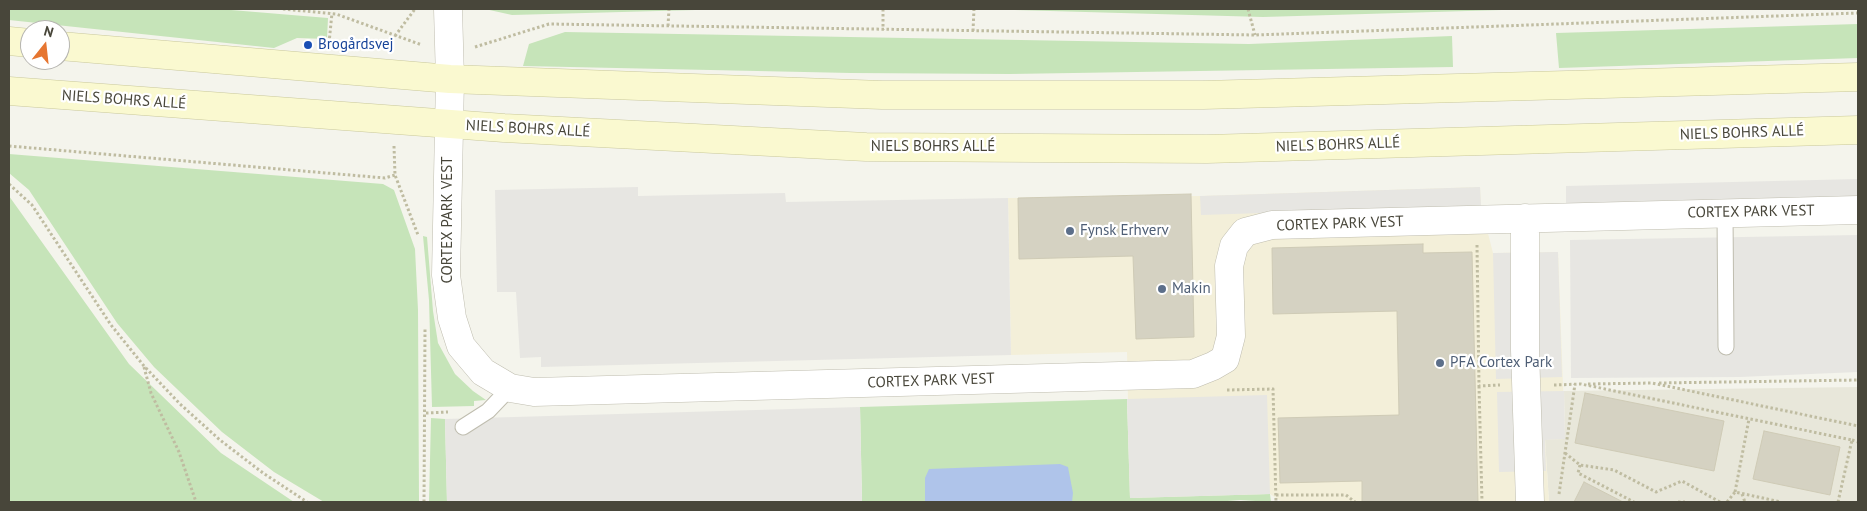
<!DOCTYPE html>
<meta charset="utf-8">
<style>
body{margin:0}
#map{position:relative;width:1867px;height:511px;overflow:hidden;background:#f4f4ec;font-family:"PT Sans",sans-serif}
canvas{display:block}
.frame{position:absolute;inset:0;border:10px solid #48463a;pointer-events:none}
.north{position:absolute;left:20px;top:20px;width:50px;height:50px;box-sizing:border-box;background:#fff;border:1px solid #b6b5b0;border-radius:50%;rotate:16deg;font-size:14px;font-weight:700;line-height:20px;text-align:center;color:#48463a}
.north::after{content:'';display:block;margin:auto;width:18px;height:22px;background:#e67631;clip-path:polygon(50% 0,100% 100%,50% 72%,0 100%)}
</style>
<div id="map">
<canvas width="1867" height="511"></canvas>
<div class="frame"></div>
<div class="north">N</div>
</div>
<script>
const ctx = document.querySelector('canvas').getContext('2d');
ctx.lineJoin = 'round';
function fillPath(path, color) {
  ctx.fillStyle = color;
  ctx.fill(path, 'evenodd');
}
function toPath(rows) {
  const path = new Path2D();
  for (const r of rows) {
    path.moveTo(r[0], r[1]);
    for (let i = 2; i < r.length; i += 2) path.lineTo(r[i], r[i + 1]);
  }
  return path;
}
function stroke(path, color, width, dash) {
  ctx.strokeStyle = color;
  ctx.lineWidth = width;
  ctx.lineCap = dash ? 'butt' : 'round';
  ctx.setLineDash(dash || []);
  ctx.stroke(path);
}
function label(font, color, halo, rows, align = 'center') {
  ctx.font = font + ' "PT Sans",sans-serif';
  ctx.lineWidth = 4.5;
  ctx.setLineDash([]);
  ctx.textBaseline = 'middle';
  ctx.strokeStyle = halo;
  ctx.fillStyle = color;
  for (const [text, x, y, turn = 0] of rows) {
    ctx.save();
    ctx.translate(x, y);
    ctx.rotate((+turn || 0) * Math.PI / 180);
    ctx.textAlign = isNaN(turn) ? turn : align;
    if (halo) ctx.strokeText(text, 0, 0);
    ctx.fillText(text, 0, 0);
    ctx.restore();
  }
}
fillPath(toPath([
 [1858,387,1858,502,1549,502,1545,439,1565,439,1564,391]
]), '#e8e7da');
fillPath(toPath([
 [1480,187,1481,206,1493,253,1558,252,1565,439,1545,440,1549,502,1282,502,1270,494,1130,498,1127,352,1011,355,1008,198,1201,196]
]), '#f3efd9');
fillPath(toPath([
 [9,9,219,9,328,18,327,39,297,38,274,48,9,20],
 [485,9,732,9,512,15],
 [979,9,1536,9,1263,17],
 [1858,24,1858,58,1559,68,1556,33],
 [565,32,1249,44,1452,36,1453,67,1010,74,851,73,523,66,529,44],
 [9,154,383,184,394,190,415,249,418,310,419,502,324,502,274,472,222,432,154,367,117,323,29,190,9,173],
 [9,196,129,364,221,453,294,502,9,502],
 [423,236,427,237,433,311,438,343,455,374,473,391,486,400,474,401,474,406,432,407,429,300],
 [1127,399,1130,498,1270,494,1271,502,1240,500,1215,502,862,502,860,407],
 [431,418,445,419,447,502,429,502]
]), '#c6e4b9');
fillPath(toPath([
 [1858,179,1858,198,1566,206,1566,186],
 [638,187,638,196,785,193,786,202,1008,198,1011,355,541,367,541,357,520,358,516,292,497,292,495,190],
 [1480,187,1481,206,1201,215,1200,196],
 [1858,235,1858,372,1740,377,1571,378,1570,240],
 [1558,252,1562,377,1496,379,1493,253],
 [1564,391,1565,439,1545,440,1546,471,1499,472,1497,392],
 [1267,395,1270,494,1130,498,1127,399],
 [860,407,862,502,447,502,445,419]
]), '#e7e6e2');
fillPath(toPath([
 [1060,464,1068,467,1073,493,1072,502,925,502,925,478,929,469]
]), '#afc4ea');
const building = toPath([
 [1191,194,1194,337,1136,339,1133,256,1019,259,1018,198,1191,194],
 [1423,244,1423,253,1472,252,1478,502,1362,502,1362,481,1280,483,1278,418,1399,415,1397,311,1273,314,1272,248,1423,244],
 [1585,393,1724,421,1714,471,1575,443,1585,393],
 [1764,431,1840,447,1830,495,1753,479,1764,431],
 [1584,482,1623,502,1574,502,1584,482]
]);
fillPath(building, '#d5d2c2');
stroke(building, '#cfcbb6', 1);
const lane = toPath([
 [1725,213,1726,347],
 [463,427,488,411,510,388]
]);
const street = toPath([
 [448,9,450,79,446,275,452,318,461,346,483,372,510,388,534,392,1193,374,1213,366,1225,359,1231,336,1229,266,1234,246,1245,232,1272,225,1858,210],
 [1525,218,1525,350,1530,502]
]);
const secondary = toPath([
 [9,41,30,43],
 [60,46,450,79,882,95,1203,95,1858,77],
 [9,91,504,128,866,147,1207,149,1858,130]
]);
stroke(lane, '#bfbdaf', 17);
stroke(street, '#bfbdaf', 29);
stroke(secondary, '#c9c89c', 29);
stroke(toPath([
 [283,9,336,14,422,45],
 [883,9,883,30],
 [1248,9,1255,35],
 [668,26,669,9],
 [973,31,974,9],
 [395,36,415,9],
 [329,43,332,13],
 [475,47,549,24,1255,35,1858,13],
 [9,146,385,178,395,175],
 [394,146,395,175,418,235],
 [9,184,32,205,111,325,144,366,180,404,220,440,263,473,307,502],
 [1477,245,1479,386,1500,385],
 [144,367,151,393,179,452,196,502],
 [1659,383,1858,380],
 [1588,384,1652,383,1858,426],
 [1554,385,1581,384,1852,440,1838,502],
 [1479,386,1482,502],
 [1227,390,1273,389,1276,502],
 [426,413,448,412],
 [1852,440,1858,442],
 [1565,453,1580,465,1614,470,1656,492,1682,481,1720,502],
 [1580,465,1578,473,1634,502],
 [1735,492,1749,419],
 [1559,494,1575,384],
 [1742,494,1745,502],
 [1276,495,1346,495,1355,502],
 [424,502,425,329],
 [1678,502,1685,502],
 [1727,502,1735,492,1781,502]
]), '#bfbca1', 3, [2.5, 2.5]);
stroke(lane, '#fff', 15);
stroke(street, '#fff', 28);
stroke(secondary, '#faf9d0', 28);
for (const [x, y, r, color] of [
 [308,45,5,"#1a4fb4"],
 [1070,231,5,"#5c6f8a"],
 [1162,289,5,"#5c6f8a"],
 [1440,363,5,"#5c6f8a"]
]) {
  const dot = new Path2D();
  dot.arc(x, y, r, 0, 2 * Math.PI);
  ctx.fillStyle = color;
  ctx.fill(dot);
  stroke(dot, '#fff', 2);
}
label('15px', '#164399', '#fff', [
 ["Brogårdsvej",318,45]
], 'left');
label('15px', '#48463a', '#fff', [
 ["NIELS BOHRS ALLÉ",124,100,4],
 ["NIELS BOHRS ALLÉ",528,129,3],
 ["NIELS BOHRS ALLÉ",1742,133,-2],
 ["NIELS BOHRS ALLÉ",1338,145,-2],
 ["NIELS BOHRS ALLÉ",933,147],
 ["CORTEX PARK VEST",1751,212,-1],
 ["CORTEX PARK VEST",448,220,-90],
 ["CORTEX PARK VEST",1340,224,-2],
 ["CORTEX PARK VEST",931,381,-2]
]);
label('15px', '#4e5e75', '#fff', [
 ["Fynsk Erhverv",1080,231],
 ["Makin",1172,289],
 ["PFA Cortex Park",1450,363]
], 'left');
</script>
